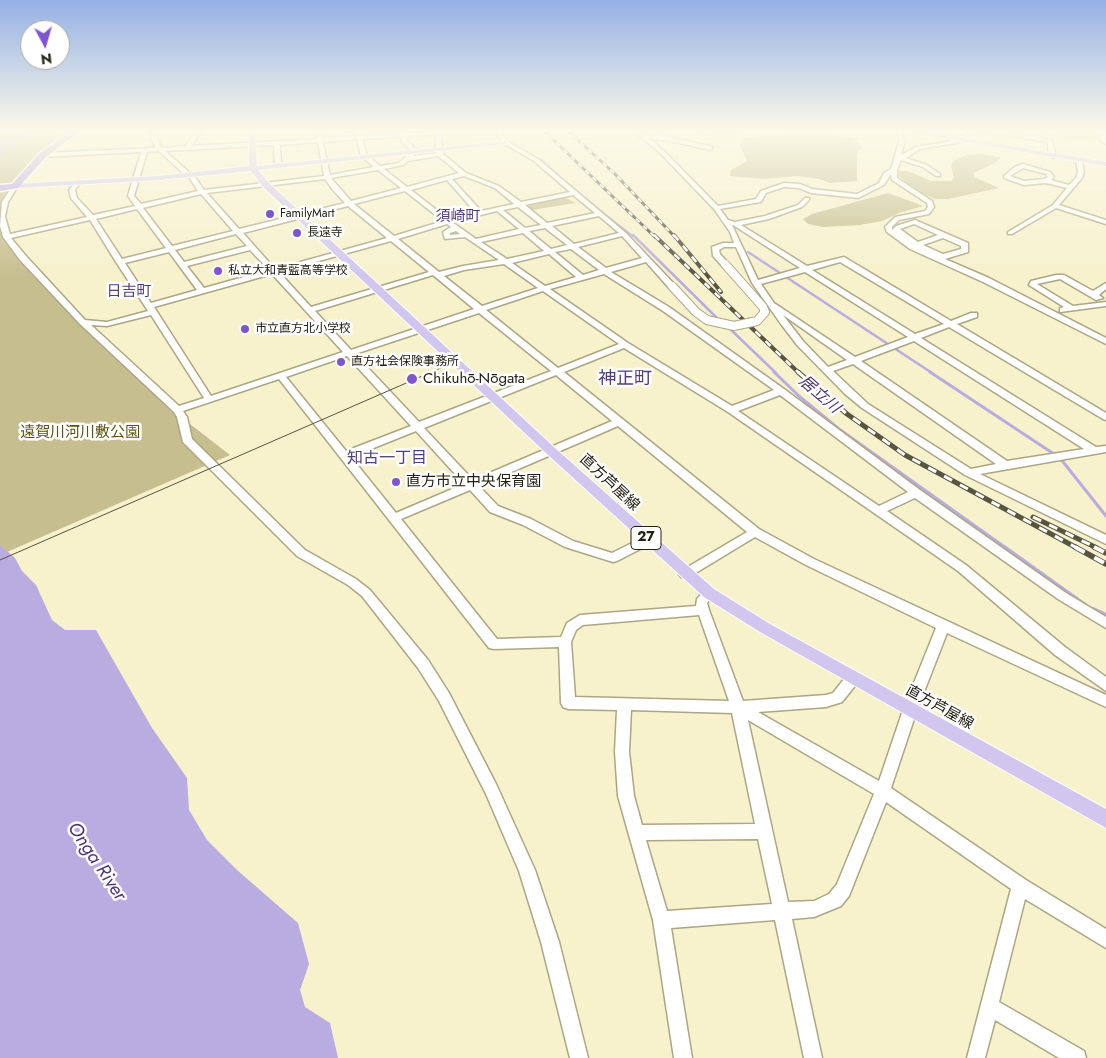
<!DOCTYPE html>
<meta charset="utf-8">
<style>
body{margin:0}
#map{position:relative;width:1106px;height:1058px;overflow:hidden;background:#f7f1cc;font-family:Jost,sans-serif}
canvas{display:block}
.north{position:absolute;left:20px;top:20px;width:50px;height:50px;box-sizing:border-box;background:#fff;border:1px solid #a7a6a1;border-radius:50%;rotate:174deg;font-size:14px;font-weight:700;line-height:20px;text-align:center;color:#232113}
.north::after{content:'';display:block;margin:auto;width:18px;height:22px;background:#7f54cd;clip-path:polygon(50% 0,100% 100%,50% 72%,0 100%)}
</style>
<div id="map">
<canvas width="1106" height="1058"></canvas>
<div class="north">N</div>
</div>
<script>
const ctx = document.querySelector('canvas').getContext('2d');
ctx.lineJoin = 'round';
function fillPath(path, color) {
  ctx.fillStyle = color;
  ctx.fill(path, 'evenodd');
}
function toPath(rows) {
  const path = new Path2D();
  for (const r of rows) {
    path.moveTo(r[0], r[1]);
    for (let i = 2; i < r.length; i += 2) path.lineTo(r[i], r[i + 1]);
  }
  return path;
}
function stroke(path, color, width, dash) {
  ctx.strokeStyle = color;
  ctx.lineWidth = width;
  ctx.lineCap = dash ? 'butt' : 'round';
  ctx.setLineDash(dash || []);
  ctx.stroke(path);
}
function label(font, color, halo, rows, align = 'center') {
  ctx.font = font + ' Jost,"Noto Sans JP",sans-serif';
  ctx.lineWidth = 5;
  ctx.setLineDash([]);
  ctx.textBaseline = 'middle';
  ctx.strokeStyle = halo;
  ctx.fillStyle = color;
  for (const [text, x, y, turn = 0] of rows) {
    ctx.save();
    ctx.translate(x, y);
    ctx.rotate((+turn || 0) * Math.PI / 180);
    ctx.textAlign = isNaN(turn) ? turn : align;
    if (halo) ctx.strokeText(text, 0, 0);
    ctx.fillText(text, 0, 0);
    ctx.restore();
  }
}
fillPath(toPath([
 [0,129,75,129,50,145,33,160,5,194,0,206],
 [1016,129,1088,129,1098,135,1097,139,1078,141],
 [823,134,853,138,862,147,857,154,857,181,830,183,819,179,797,176,763,179,730,176,731,170,747,161,740,146,741,139,770,135],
 [979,154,1001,157,995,163,974,173,974,177,999,188,948,199,935,199,915,190,898,175,899,171,908,171,931,181,951,181,954,178,951,166,953,161,967,155],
 [888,193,923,206,899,213,882,221,860,225,823,227,808,224,803,219,812,214],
 [564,197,576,203,532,210,527,206],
 [0,226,6,243,32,275,78,322,168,407,230,455,0,555]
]), '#c6be8f');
fillPath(toPath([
 [0,129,31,129,0,157],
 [0,545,15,558,22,571,36,585,52,620,65,630,96,630,152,728,187,778,189,810,207,840,237,870,298,923,309,964,300,990,305,1007,330,1023,338,1058,0,1058]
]), '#b9ace0');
stroke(toPath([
 [542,160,565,182],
 [585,199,634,237]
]), '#b9ace0', 2);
stroke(toPath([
 [633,235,719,320],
 [748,252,932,373],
 [728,327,776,373]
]), '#b9ace0', 2.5);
stroke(toPath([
 [774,372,800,397,839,429,1006,548],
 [930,372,1060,458,1106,516]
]), '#b9ace0', 3);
stroke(toPath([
 [1004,547,1085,605],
 [1093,609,1106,615]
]), '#b9ace0', 4);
const minor = toPath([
 [153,129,159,129,157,139,162,148,186,146,197,129,203,129,192,146,317,139,315,129,321,129,323,138,356,136,354,129,360,129,361,135,401,133,400,129,406,129,406,133,499,129,507,141,538,159,626,233,676,286,669,288,646,262,611,272,669,307,784,389,920,490,1066,593,1106,617,1106,628,1058,599,915,498,887,511,966,565,1065,647,1106,677,1106,691,1055,655,958,571,728,412,624,348,564,372,759,529,814,559,1106,695,1106,707,947,633,917,710,891,788,1026,880,1106,929,1106,948,1025,899,999,1002,1084,1051,1086,1058,1059,1058,995,1020,985,1058,967,1058,1011,889,886,802,849,896,841,906,814,917,792,919,822,1058,804,1058,775,920,671,928,692,1058,674,1058,653,920,618,796,615,752,617,710,568,709,563,707,561,703,559,647,494,649,489,648,279,379,183,411,187,417,192,439,305,550,356,579,370,590,428,660,449,693,496,784,535,870,559,942,588,1058,570,1058,541,942,519,871,486,794,439,701,418,668,362,596,348,585,297,556,183,442,177,417,174,412,80,324,20,260,3,237,0,226,2,202,13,185,15,184,18,186,8,202,5,217,10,234,87,217,71,198,69,190,77,181,80,183,75,190,77,198,93,215,135,206,128,196,141,152,43,157,40,155,43,153,156,148,151,139,153,129],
 [496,133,503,143,534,161,570,192,521,202,499,186,466,173,443,154,441,135,496,133],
 [435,135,437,153,413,156,418,151,407,141,406,136,435,135],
 [401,137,402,142,412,151,399,163,380,166,367,155,362,139,401,137],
 [357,139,361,156,374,167,330,175,323,142,357,139],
 [318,142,324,176,204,190,193,174,190,173,165,151,274,145,275,165,278,167,281,165,280,145,318,142],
 [159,151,186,176,189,177,198,191,141,204,134,196,147,152,159,151],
 [438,156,459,173,407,187,384,169,403,165,408,161,438,156],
 [378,170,401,188,351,201,331,178,378,170],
 [464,176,495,188,514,204,481,211,452,179,464,176],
 [325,179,333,190,345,203,239,229,207,193,325,179],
 [447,180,475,212,448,219,411,190,447,180],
 [405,191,443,221,394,236,354,204,405,191],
 [201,194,233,231,172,246,143,208,201,194],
 [573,195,595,213,547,223,525,205,573,195],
 [348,206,387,238,275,269,243,233,348,206],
 [518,207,541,225,525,228,503,210,518,207],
 [137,209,166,248,122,259,96,219,137,209],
 [497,211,519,229,476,239,452,222,497,211],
 [599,216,619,233,574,244,552,226,599,216],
 [90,220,116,262,148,311,107,322,85,320,26,256,11,238,90,220],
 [447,224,451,227,443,232,445,239,465,237,499,260,463,266,439,272,398,239,447,224],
 [545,228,567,245,551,249,529,231,545,228],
 [456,231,460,234,450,235,450,233,456,231],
 [523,233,544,251,507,259,481,242,523,233],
 [236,234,247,246,184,262,175,250,236,234],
 [622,236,642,258,606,268,578,247,622,236],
 [391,241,429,272,311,307,279,272,391,241],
 [571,249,599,270,583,275,555,252,571,249],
 [250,250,269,270,204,288,187,266,250,250],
 [169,252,197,290,151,303,125,263,169,252],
 [549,254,576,277,545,286,512,263,549,254],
 [504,264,538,288,482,306,444,276,464,270,504,264],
 [272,274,343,352,211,396,154,307,272,274],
 [604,274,663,311,774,390,732,406,628,343,550,289,604,274],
 [433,275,474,309,351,350,315,311,433,275],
 [543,291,619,344,558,368,486,310,543,291],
 [479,313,551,371,419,422,355,354,479,313],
 [151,315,204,398,179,406,91,325,107,326,151,315],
 [347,356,411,426,346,451,286,377,347,356],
 [556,375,612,421,473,480,424,428,556,375],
 [780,395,908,492,879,506,738,411,780,395],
 [618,426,747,532,681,571,679,574,681,577,689,577,755,537,806,565,936,628,903,710,879,781,758,712,826,707,842,702,858,682,860,678,858,674,853,672,848,674,833,693,826,695,743,701,709,610,707,603,715,593,713,590,705,590,697,599,696,606,580,615,567,623,561,637,497,639,401,519,470,490,490,512,523,525,565,547,613,562,617,561,652,543,654,540,652,537,644,537,612,553,573,541,531,519,498,506,479,486,618,426],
 [416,431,464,484,396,513,351,457,416,431],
 [699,615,729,701,575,697,571,642,576,630,583,625,699,615],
 [631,710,732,713,755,824,642,825,634,796,629,752,631,710],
 [748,720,874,794,837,884,829,894,814,901,788,902,748,720],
 [758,839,772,904,667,911,646,840,758,839],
 [631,129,637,129,645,135,665,136,713,147,711,150,665,140,650,139,664,151,718,206,756,199,761,191,784,183,800,184,812,189,857,194,879,183,884,173,891,169,899,141,896,129,900,129,905,141,901,155,916,147,952,141,927,129,935,129,956,138,978,129,994,129,1052,140,1056,156,1053,158,1050,156,1047,142,984,131,970,135,956,143,920,149,906,158,927,165,940,174,940,176,936,176,923,167,901,160,897,170,897,178,932,201,934,207,929,214,899,220,892,227,892,230,896,226,915,220,968,243,968,252,945,259,989,278,1106,338,1106,344,983,282,910,249,887,232,885,227,895,217,925,211,928,207,927,203,892,180,891,174,884,185,858,198,811,193,799,188,784,187,766,193,761,202,720,209,728,220,735,222,765,216,798,205,805,198,809,198,809,200,802,207,769,219,741,225,807,266,844,257,951,321,971,313,977,313,977,317,957,324,1106,413,1106,420,1103,419,949,327,921,338,1096,447,1106,446,1106,452,980,474,1106,535,1106,544,965,475,862,408,845,394,797,345,781,324,752,283,736,247,724,247,719,250,720,254,729,264,728,266,722,266,713,256,712,247,723,243,734,243,730,232,714,209,660,153,631,129],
 [914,224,938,235,918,242,900,229,914,224],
 [732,225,733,225,800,268,758,280,732,225],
 [943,238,961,246,961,249,943,254,923,245,943,238],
 [840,262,944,324,915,334,812,270,840,262],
 [805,272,908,337,855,357,774,303,761,284,805,272],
 [783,315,847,360,828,367,803,341,783,315],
 [914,341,1084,449,1007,461,861,361,914,341],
 [853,364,996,464,971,469,868,404,833,371,853,364],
 [692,129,705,130,754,129,705,134,692,129],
 [1100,129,1106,129,1106,144,1100,140,1100,129],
 [1079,159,1082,161,1084,172,1082,178,1059,205,1106,220,1106,224,1056,208,1012,234,1008,234,1008,232,1053,205,1067,188,1046,183,1024,185,1004,178,1004,176,1015,167,1023,164,1050,172,1054,177,1051,180,1069,185,1076,178,1078,172,1076,161,1079,159],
 [1023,168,1046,174,1048,177,1044,179,1024,181,1010,176,1023,168],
 [1056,275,1064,275,1093,291,1106,283,1106,289,1099,295,1103,298,1096,300,1060,279,1037,284,1073,306,1106,302,1106,306,1060,312,1060,308,1064,307,1029,285,1031,281,1056,275]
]);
const major = toPath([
 [249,129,255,129,257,166,507,141,505,144,258,170,269,183,555,448,714,589,770,624,1106,809,1106,828,760,632,704,597,547,454,263,187,251,171,159,180,15,188,11,186,15,184,159,176,249,166,249,129],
 [891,129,907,129,1106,162,1106,166,891,129]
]);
const highway = toPath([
 [74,129,83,129,46,157,18,188,0,191,0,185,12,184,40,153,74,129]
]);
stroke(minor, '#aba683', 3);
stroke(major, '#fff', 2);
stroke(highway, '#fff', 3);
fillPath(minor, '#fff');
fillPath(major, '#d1c6ee');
fillPath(highway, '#b3a0e3');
stroke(toPath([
 [0,560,443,367]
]), '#575440', 1);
const railFar3 = toPath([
 [542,129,655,237],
 [566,129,615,174,675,237]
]);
const railFar2 = toPath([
 [654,235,799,373],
 [674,235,721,292]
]);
const railFar1 = toPath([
 [798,372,847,414,905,455,1077,548],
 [1033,517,1097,548]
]);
const rail = toPath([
 [1075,547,1106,564],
 [1094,547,1106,553]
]);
stroke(railFar3, '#575440', 3);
stroke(railFar2, '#575440', 4);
stroke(railFar1, '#575440', 5);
stroke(rail, '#575440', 5.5);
stroke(railFar3, '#fff', 2, [5]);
stroke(railFar2, '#fff', 2.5, [7]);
stroke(railFar1, '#fff', 3, [9]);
stroke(rail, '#fff', 4, [11]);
const minorBridge = toPath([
 [672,286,696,312,707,320,734,326,757,321,765,312,763,307,725,264]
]);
stroke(minorBridge, '#aba683', 10, []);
stroke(minorBridge, '#fff', 8);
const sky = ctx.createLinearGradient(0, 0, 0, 277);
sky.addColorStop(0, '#95b1e5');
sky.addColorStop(0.47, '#fbf9e8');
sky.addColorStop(1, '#fbf9e800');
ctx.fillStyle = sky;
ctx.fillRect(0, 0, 1106, 277);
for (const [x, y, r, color] of [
 [270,214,5,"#7f54cd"],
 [297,233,5,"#7f54cd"],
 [218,271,5,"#7f54cd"],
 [245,329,5,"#7f54cd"],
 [341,362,5,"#7f54cd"],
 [412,379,6,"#7f54cd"],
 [396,482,5,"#7f54cd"]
]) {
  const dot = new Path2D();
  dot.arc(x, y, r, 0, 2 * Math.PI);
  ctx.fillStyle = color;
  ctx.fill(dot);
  stroke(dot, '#fff', 2);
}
label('12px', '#232113', '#fff', [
 ["FamilyMart",280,214],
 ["長遠寺",307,233],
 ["私立大和青藍高等学校",228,271],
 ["市立直方北小学校",255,329],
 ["直方社会保険事務所",351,362]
], 'left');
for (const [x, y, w] of [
 [646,538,30]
]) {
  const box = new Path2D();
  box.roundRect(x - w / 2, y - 11.5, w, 23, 4);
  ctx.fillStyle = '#fff';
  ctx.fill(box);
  stroke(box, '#232113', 1);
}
label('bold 14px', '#232113', null, [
 ["27",646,538]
]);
label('15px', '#523e7b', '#fff', [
 ["須崎町",458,217],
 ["日吉町",129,292]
]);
label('15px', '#232113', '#fff', [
 ["Chikuhō-Nōgata",423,379],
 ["直方市立中央保育園",406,482]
], 'left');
label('15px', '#5e5310', '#fff', [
 ["遠賀川河川敷公園",80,433]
]);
label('15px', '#232113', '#fff', [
 ["直方芦屋線",609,483,43],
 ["直方芦屋線",939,708,29]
]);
label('italic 16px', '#4c3777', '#fff', [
 ["居立川",819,395,41]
]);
label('16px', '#523e7b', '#fff', [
 ["知古一丁目",387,459]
]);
label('18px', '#523e7b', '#fff', [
 ["神正町",625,380]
]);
label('italic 19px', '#4c3777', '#fff', [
 ["Onga River",96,862,56]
]);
</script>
